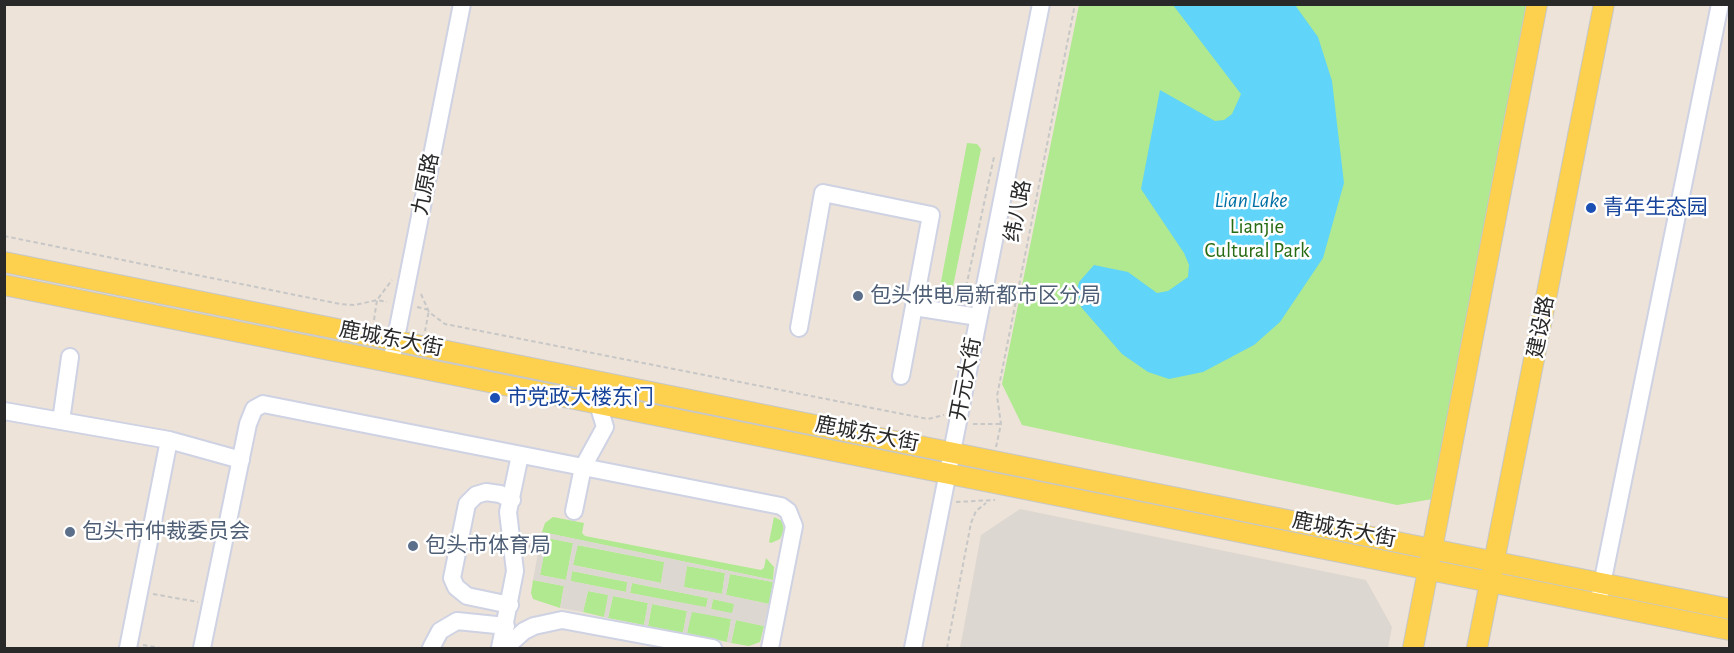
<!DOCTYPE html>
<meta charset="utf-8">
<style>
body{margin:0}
#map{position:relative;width:1734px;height:653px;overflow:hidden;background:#ede3d9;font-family:"Alegreya Sans",sans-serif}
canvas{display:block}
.frame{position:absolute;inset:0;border:6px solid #292929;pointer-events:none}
</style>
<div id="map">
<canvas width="1734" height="653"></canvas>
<div class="frame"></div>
</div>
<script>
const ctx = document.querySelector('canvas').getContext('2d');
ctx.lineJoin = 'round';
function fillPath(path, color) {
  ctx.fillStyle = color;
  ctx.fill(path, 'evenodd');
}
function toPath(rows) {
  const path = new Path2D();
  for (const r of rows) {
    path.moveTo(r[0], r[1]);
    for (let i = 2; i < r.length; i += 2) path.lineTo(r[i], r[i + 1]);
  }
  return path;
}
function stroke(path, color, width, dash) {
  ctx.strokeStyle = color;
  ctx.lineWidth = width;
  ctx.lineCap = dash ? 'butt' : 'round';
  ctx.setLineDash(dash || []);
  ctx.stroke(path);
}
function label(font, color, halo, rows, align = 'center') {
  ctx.font = font + ' "Alegreya Sans","Noto Sans SC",sans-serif';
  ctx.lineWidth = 5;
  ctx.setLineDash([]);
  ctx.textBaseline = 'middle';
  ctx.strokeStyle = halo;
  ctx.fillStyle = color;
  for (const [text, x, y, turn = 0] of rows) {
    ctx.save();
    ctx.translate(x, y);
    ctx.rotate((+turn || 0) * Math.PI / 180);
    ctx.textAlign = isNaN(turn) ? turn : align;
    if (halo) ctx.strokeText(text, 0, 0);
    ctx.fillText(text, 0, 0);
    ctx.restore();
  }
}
fillPath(toPath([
 [1079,5,1527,5,1433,499,1397,505,1022,425,1002,384],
 [967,143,977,144,981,149,950,301,938,298],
 [553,517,584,523,582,533,585,536,761,570,764,568,766,558,774,567,773,580,542,532,545,523],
 [774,517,782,521,784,530,780,539,771,543,769,542],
 [547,538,573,543,566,580,540,575],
 [577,545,665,562,661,583,573,565],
 [687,566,725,573,722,594,683,587],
 [572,571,628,582,626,592,570,581],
 [730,574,773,582,769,604,726,595],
 [533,580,564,586,560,608,533,599,531,593],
 [632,583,708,598,706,608,630,593],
 [588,591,609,595,604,617,583,612],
 [613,596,648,603,644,625,608,618],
 [713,599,735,604,732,614,711,609],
 [652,604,687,611,683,633,648,626],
 [691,611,731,619,727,642,687,633],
 [736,620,764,626,760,642,749,646,731,643]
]), '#b0e98f');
fillPath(toPath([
 [1020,509,1366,580,1392,627,1388,648,960,648,981,535],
 [542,532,773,580,773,582,730,574,726,595,769,604,764,626,736,620,731,643,727,642,731,619,692,612,687,633,683,633,687,611,652,604,648,626,644,625,648,603,613,596,608,618,604,617,608,595,588,591,583,612,560,608,564,586,533,580],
 [547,538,573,543,566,580,540,575],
 [578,545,664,562,661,583,573,565],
 [687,566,725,573,722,594,684,587],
 [572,571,627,582,626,592,571,581],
 [632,583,708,598,706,607,630,593],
 [713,599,734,604,732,613,711,609]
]), '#dcd7d0');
fillPath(toPath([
 [1173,5,1295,5,1318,37,1332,81,1344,183,1323,258,1280,322,1254,345,1203,372,1169,379,1148,372,1122,354,1081,307,1077,290,1079,282,1094,265,1128,272,1157,293,1168,291,1188,277,1189,265,1184,253,1141,189,1160,90,1215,121,1224,120,1232,114,1241,94]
]), '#61d4f9');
const minor = toPath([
 [914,307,978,317],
 [799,328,823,193,931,215,901,376],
 [391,363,462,4],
 [4,411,169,440,241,460],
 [61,421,70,357],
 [574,511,583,467,605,427,598,404],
 [1600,594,1720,4],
 [510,605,467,596,456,587,452,578,467,504,476,495,486,492,500,494,512,500],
 [128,648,169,440],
 [202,648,248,424,254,409,263,404,781,506,788,511,794,526,770,648],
 [431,648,440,631,457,621,506,626],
 [500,648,515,571,508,512,520,455],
 [505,648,524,631,534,626,562,620,713,648],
 [913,648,1041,4]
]);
const major = toPath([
 [4,262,1730,609],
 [4,285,1730,630],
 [1413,648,1537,4],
 [1477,648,1604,4]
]);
stroke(minor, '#ced2e3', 20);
stroke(major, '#c7c7c7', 22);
stroke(toPath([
 [4,236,340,304,355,305,377,300,392,280],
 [421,294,429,312,445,324,928,419,944,415],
 [963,301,994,157],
 [417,307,429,310,425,331],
 [374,320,377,300,387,302],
 [973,424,1000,424],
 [996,447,1001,424,997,396,1075,4],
 [956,502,995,500],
 [486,539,498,541],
 [527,546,539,548],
 [153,594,198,602],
 [143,645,160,648],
 [947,648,971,523,976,511,986,503]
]), '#c7c7c7', 2, [4.5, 3]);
stroke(minor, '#fff', 16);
stroke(major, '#fdd04d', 20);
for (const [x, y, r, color] of [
 [1591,208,6,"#1a4fb4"],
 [858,296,6,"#5c6f8a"],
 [495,398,6,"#1a4fb4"],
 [70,532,6,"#5c6f8a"],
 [413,546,6,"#5c6f8a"]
]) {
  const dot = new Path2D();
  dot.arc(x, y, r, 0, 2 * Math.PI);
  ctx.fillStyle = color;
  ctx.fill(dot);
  stroke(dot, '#fff', 2);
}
label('21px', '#292929', '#fff', [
 ["九原路",426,184,-79],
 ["纬八路",1018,211,-79],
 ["建设路",1541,327,-79],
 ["鹿城东大街",391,339,11],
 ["开元大街",966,379,-79],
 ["鹿城东大街",867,434,11],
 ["鹿城东大街",1344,530,11]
]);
label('21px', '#164399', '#fff', [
 ["青年生态园",1603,208],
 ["市党政大楼东门",507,398]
], 'left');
label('21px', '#276b13', '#fff', [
 ["Lianjie",1257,227],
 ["Cultural Park",1257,251]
]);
label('21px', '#4e5e75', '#fff', [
 ["包头供电局新都市区分局",870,296],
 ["包头市仲裁委员会",82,532],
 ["包头市体育局",425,546]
], 'left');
label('italic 22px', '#0170a4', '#fff', [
 ["Lian Lake",1251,200]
]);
</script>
